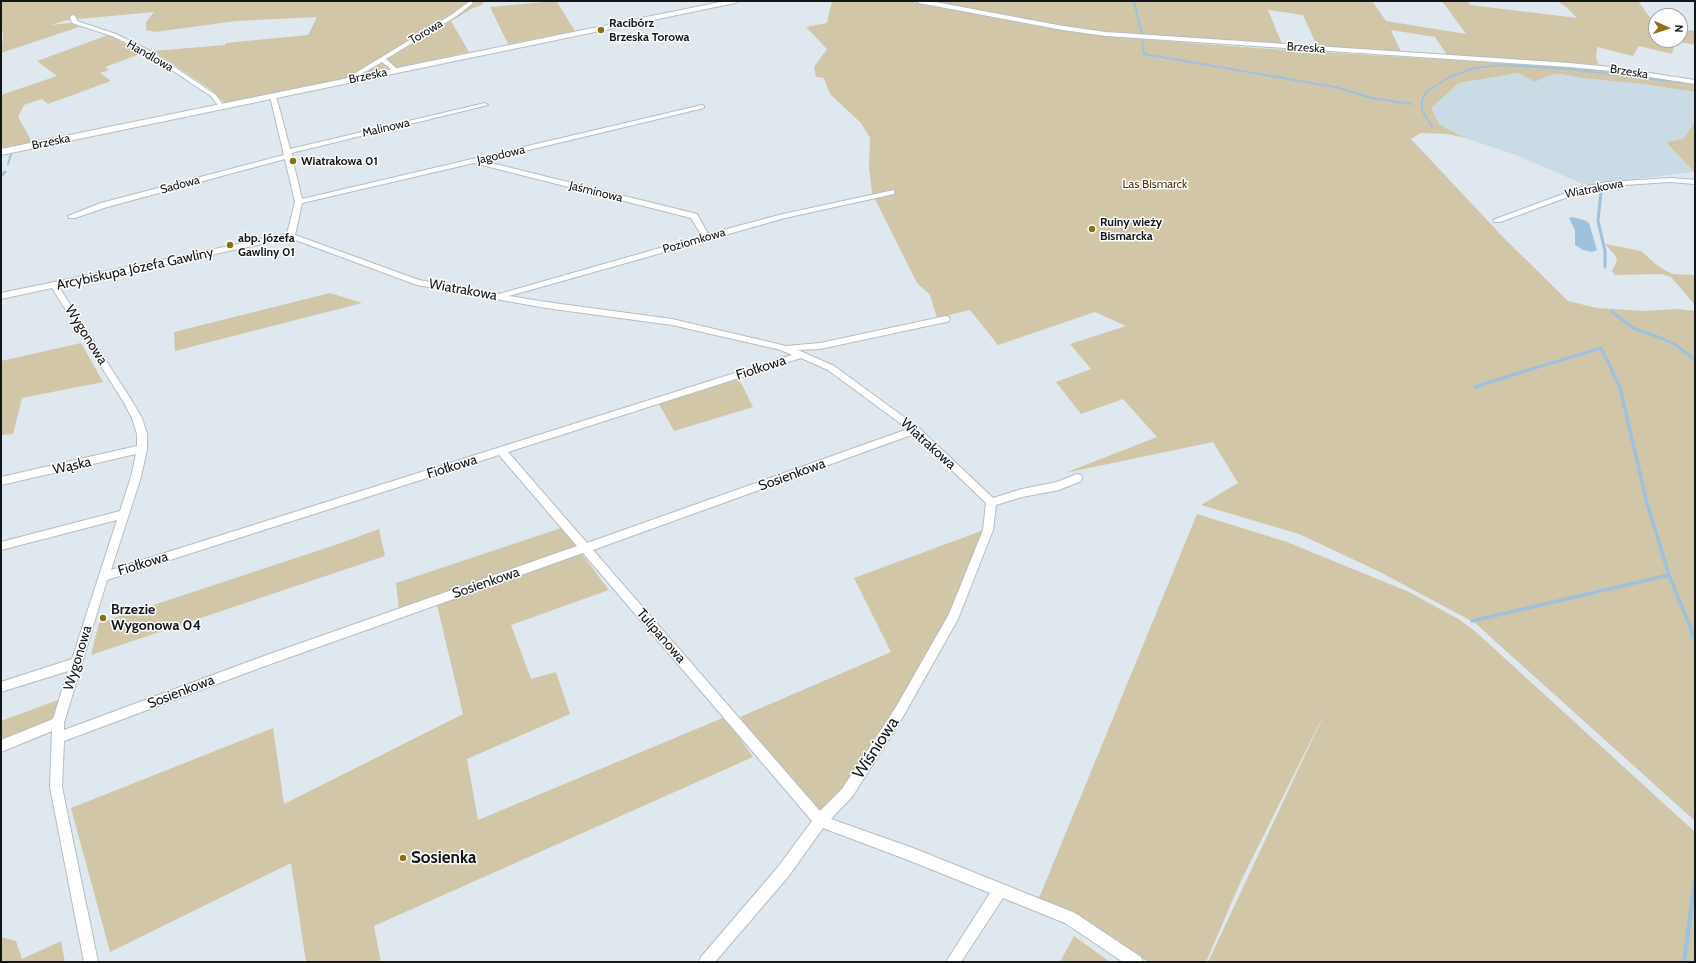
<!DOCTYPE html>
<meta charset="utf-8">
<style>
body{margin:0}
#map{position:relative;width:1696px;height:963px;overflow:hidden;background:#dfe8ee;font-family:Cabin,sans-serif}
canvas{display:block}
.frame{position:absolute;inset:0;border:2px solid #131618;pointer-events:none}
.north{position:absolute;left:1648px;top:8px;width:40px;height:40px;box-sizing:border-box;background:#fff;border:1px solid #a1a2a3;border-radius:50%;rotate:93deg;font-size:11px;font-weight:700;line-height:16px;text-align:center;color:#131618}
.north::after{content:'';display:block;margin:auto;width:14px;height:18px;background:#8f6f13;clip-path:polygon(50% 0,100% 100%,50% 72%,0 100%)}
</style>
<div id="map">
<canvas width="1696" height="963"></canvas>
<div class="frame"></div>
<div class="north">N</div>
</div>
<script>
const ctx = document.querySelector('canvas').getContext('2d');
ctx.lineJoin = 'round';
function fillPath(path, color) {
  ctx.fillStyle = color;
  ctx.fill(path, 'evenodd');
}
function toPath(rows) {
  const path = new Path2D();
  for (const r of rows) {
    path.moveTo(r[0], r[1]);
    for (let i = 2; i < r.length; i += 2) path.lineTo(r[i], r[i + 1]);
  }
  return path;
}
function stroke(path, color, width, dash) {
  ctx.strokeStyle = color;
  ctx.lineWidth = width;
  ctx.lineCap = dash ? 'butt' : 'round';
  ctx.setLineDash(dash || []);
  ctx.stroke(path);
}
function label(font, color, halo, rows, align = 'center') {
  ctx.font = font + ' Cabin,sans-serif';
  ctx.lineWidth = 3;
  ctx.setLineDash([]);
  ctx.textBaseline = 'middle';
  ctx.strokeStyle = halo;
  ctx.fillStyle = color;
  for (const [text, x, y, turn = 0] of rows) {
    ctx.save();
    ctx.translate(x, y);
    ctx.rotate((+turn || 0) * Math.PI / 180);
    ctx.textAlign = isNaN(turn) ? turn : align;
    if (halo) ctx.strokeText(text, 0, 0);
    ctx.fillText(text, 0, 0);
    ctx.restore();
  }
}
fillPath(toPath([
 [1518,73,1535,82,1550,75,1561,74,1581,78,1642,84,1695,92,1695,122,1683,139,1666,142,1694,172,1585,185,1516,155,1465,138,1439,124,1431,108,1459,83]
]), '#cbdbe6');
fillPath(toPath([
 [1,1,484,1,482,5,473,8,451,21,469,52,226,104,210,89,153,51,225,45,226,43,308,35,317,17,236,21,155,32,146,30,146,22,154,12,68,20,51,25,70,23,79,27,1,53,1,42,3,41,3,31,1,32],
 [554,1,569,1,557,2,575,31,508,44,490,7],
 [832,1,907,1,1042,27,1113,37,1256,48,1548,66,1613,71,1695,83,1695,92,1642,84,1581,78,1561,74,1550,75,1535,82,1518,73,1459,83,1431,108,1439,124,1465,138,1447,134,1421,133,1411,139,1502,236,1568,301,1597,308,1645,311,1678,309,1695,311,1695,821,1475,623,1380,572,1299,534,1201,505,1238,483,1213,442,1065,473,1157,437,1123,399,1081,414,1056,382,1091,369,1070,344,1126,326,1095,312,998,345,970,310,937,318,930,295,917,283,872,193,869,167,870,138,861,123,830,94,824,78,816,77,814,67,827,49,806,27,827,23],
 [931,1,1372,1,1386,21,1466,34,1442,1,1467,1,1470,5,1577,18,1566,7,1557,1,1638,1,1649,16,1656,21,1656,40,1680,40,1680,29,1695,31,1695,45,1676,41,1672,54,1639,46,1633,56,1597,47,1596,58,1599,65,1447,55,1435,37,1391,30,1401,52,1317,46,1303,15,1268,10,1282,44,1137,35,1073,28],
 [108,35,143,53,105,67,109,70,100,73,111,81,48,104,42,99,24,105,18,117,32,142,1,148,1,95,57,76,37,61],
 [1695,122,1695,172,1694,172,1666,142,1683,139],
 [1605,244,1641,251,1658,266,1672,274,1695,275,1695,305,1671,277,1661,274,1615,275,1612,271,1617,261,1615,255],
 [330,293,362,303,175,351,174,332],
 [81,343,103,382,22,398,13,434,1,435,1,361],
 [739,379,753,407,674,431,659,404],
 [1197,514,1287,542,1409,592,1460,620,1476,632,1695,832,1695,962,1208,962,1328,706,1240,883,1206,962,1148,962,1088,921,1039,898],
 [561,528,575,545,575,548,399,610,396,583],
 [379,529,385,556,91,655,99,623,341,543],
 [984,530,960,594,913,683,853,776,821,814,789,780,740,717,891,652,854,578],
 [582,554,609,590,511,625,531,679,556,672,570,714,467,759,478,820,725,717,753,757,374,926,381,962,306,962,291,863,110,952,71,808,273,728,284,804,463,714,437,605],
 [58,700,53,720,1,742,1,721],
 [1074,936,1110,962,1060,962],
 [1,937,16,941,22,959,61,941,65,962,1,962]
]), '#d2c6a9');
fillPath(toPath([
 [1572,217,1584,220,1589,223,1597,250,1592,252,1583,250,1575,245,1575,230,1569,218]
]), '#9ec2dd');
stroke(toPath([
 [1134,1,1142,35],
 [1142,40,1144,54,1335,87,1372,98,1411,104],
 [1432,127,1422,110,1422,100,1427,91,1450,77,1474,68,1505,65,1577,70,1695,84],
 [8,164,11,154]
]), '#9ec2dd', 2);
stroke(toPath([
 [1,176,5,172],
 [1601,192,1598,221,1605,251,1605,267],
 [1612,312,1635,329,1664,339,1676,345,1695,360],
 [1522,372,1601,348,1613,372]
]), '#9ec2dd', 3);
stroke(toPath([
 [1612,371,1620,388,1647,503,1669,575,1693,634],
 [1475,387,1525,371],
 [1472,621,1669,575]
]), '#9ec2dd', 3.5);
stroke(toPath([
 [1692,633,1695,640],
 [1684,962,1695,881]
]), '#9ec2dd', 4.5);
const minor = toPath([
 [470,1,473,3,472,4,455,17,386,59,397,69,397,71,393,71,382,62,349,81,344,80,451,15,470,1],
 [73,15,76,17,77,21,116,34,152,52,216,95,224,106,219,107,212,97,148,54,112,36,72,23,70,17,73,15],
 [273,94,276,96,290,149,485,103,488,105,291,153,293,156,292,157,302,199,702,105,704,106,704,108,483,161,697,214,708,234,783,214,894,190,894,194,785,218,509,296,546,302,672,319,786,346,820,343,946,316,949,317,950,319,949,321,946,322,820,349,798,350,834,366,919,428,993,498,1022,489,1057,482,1077,474,1081,475,1082,478,1081,481,1059,490,1022,497,996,505,993,530,958,619,904,715,852,797,831,819,913,848,1075,913,1141,957,1143,962,1123,962,1065,923,1003,898,961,962,946,962,990,893,913,862,823,828,788,877,715,962,699,962,701,957,778,867,812,821,583,553,265,666,64,741,62,787,98,962,84,962,50,787,52,731,1,752,1,740,53,719,68,671,1,692,1,682,72,659,117,520,1,550,1,542,120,511,131,477,136,454,1,485,1,477,137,446,137,434,132,418,123,401,52,288,1,299,1,293,287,234,295,202,285,159,107,207,75,218,69,218,68,216,101,203,284,155,270,96,273,94],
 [474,163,691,218,702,236,499,294,419,280,295,235,302,203,474,163],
 [290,238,417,285,546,308,672,325,781,350,792,355,111,570,141,477,147,449,147,434,142,418,130,398,59,287,290,238],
 [801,358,828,370,908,429,587,543,508,452,801,358],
 [914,434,986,503,983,530,949,614,896,707,842,789,820,811,593,550,914,434],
 [499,455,577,546,264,656,64,730,64,723,107,580,499,455],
 [1670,178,1695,180,1695,184,1670,182,1608,186,1584,191,1500,222,1494,222,1493,220,1582,187,1608,182,1670,178]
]);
const tertiary = toPath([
 [725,1,738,1,735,3,1,155,1,149,725,1],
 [916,1,930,1,1063,26,1106,32,1569,63,1611,67,1695,80,1695,84,1611,71,1569,67,1106,36,1063,30,919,3,916,1]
]);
stroke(minor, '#b4bdc3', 2);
stroke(tertiary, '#b4bdc3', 2);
fillPath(minor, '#fff');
fillPath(tertiary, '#fff');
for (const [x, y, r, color] of [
 [601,30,4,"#8f6f13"],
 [293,161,4,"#8f6f13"],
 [1092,229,4,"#8f6f13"],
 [230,245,4,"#8f6f13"],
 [103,618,4,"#8f6f13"],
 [403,858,4,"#8f6f13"]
]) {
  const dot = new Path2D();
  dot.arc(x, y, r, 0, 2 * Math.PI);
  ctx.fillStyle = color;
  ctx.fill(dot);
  stroke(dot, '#fff', 1.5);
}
label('bold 12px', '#131618', '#fff', [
 ["Racibórz",609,23],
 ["Brzeska Torowa",609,37],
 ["Wiatrakowa 01",301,161],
 ["Ruiny wieży",1100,222],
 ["Bismarcka",1100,236],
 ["abp. Józefa",238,238],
 ["Gawliny 01",238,252]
], 'left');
label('12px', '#131618', '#fff', [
 ["Torowa",426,32,-31],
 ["Brzeska",1306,48,4],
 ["Handlowa",150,56,30],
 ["Brzeska",1629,72,9],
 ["Brzeska",368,76,-12],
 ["Malinowa",386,128,-13],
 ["Brzeska",51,142,-12],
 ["Jagodowa",501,155,-13],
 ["Sadowa",180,185,-15],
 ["Wiatrakowa",1594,189,-11],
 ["Jaśminowa",596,192,14],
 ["Poziomkowa",694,241,-16]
]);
label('12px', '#4d3b0a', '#fff', [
 ["Las Bismarck",1155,184]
]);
label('14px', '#131618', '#fff', [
 ["Arcybiskupa Józefa Gawliny",135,269,-12],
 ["Wiatrakowa",463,290,10],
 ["Wygonowa",86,335,58],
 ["Fiołkowa",761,368,-18],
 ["Wiatrakowa",928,444,42],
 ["Wąska",72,466,-13],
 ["Fiołkowa",452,467,-17],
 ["Sosienkowa",792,475,-20],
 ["Fiołkowa",143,564,-17],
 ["Sosienkowa",486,583,-19],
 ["Tulipanowa",661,636,49],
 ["Wygonowa",78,658,-73],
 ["Sosienkowa",181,692,-21]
]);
label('bold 14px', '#131618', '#fff', [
 ["Brzezie",111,610],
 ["Wygonowa 04",111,626]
], 'left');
label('17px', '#131618', '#fff', [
 ["Wiśniowa",876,748,-57]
]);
label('bold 17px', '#131618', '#fff', [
 ["Sosienka",411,858]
], 'left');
</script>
